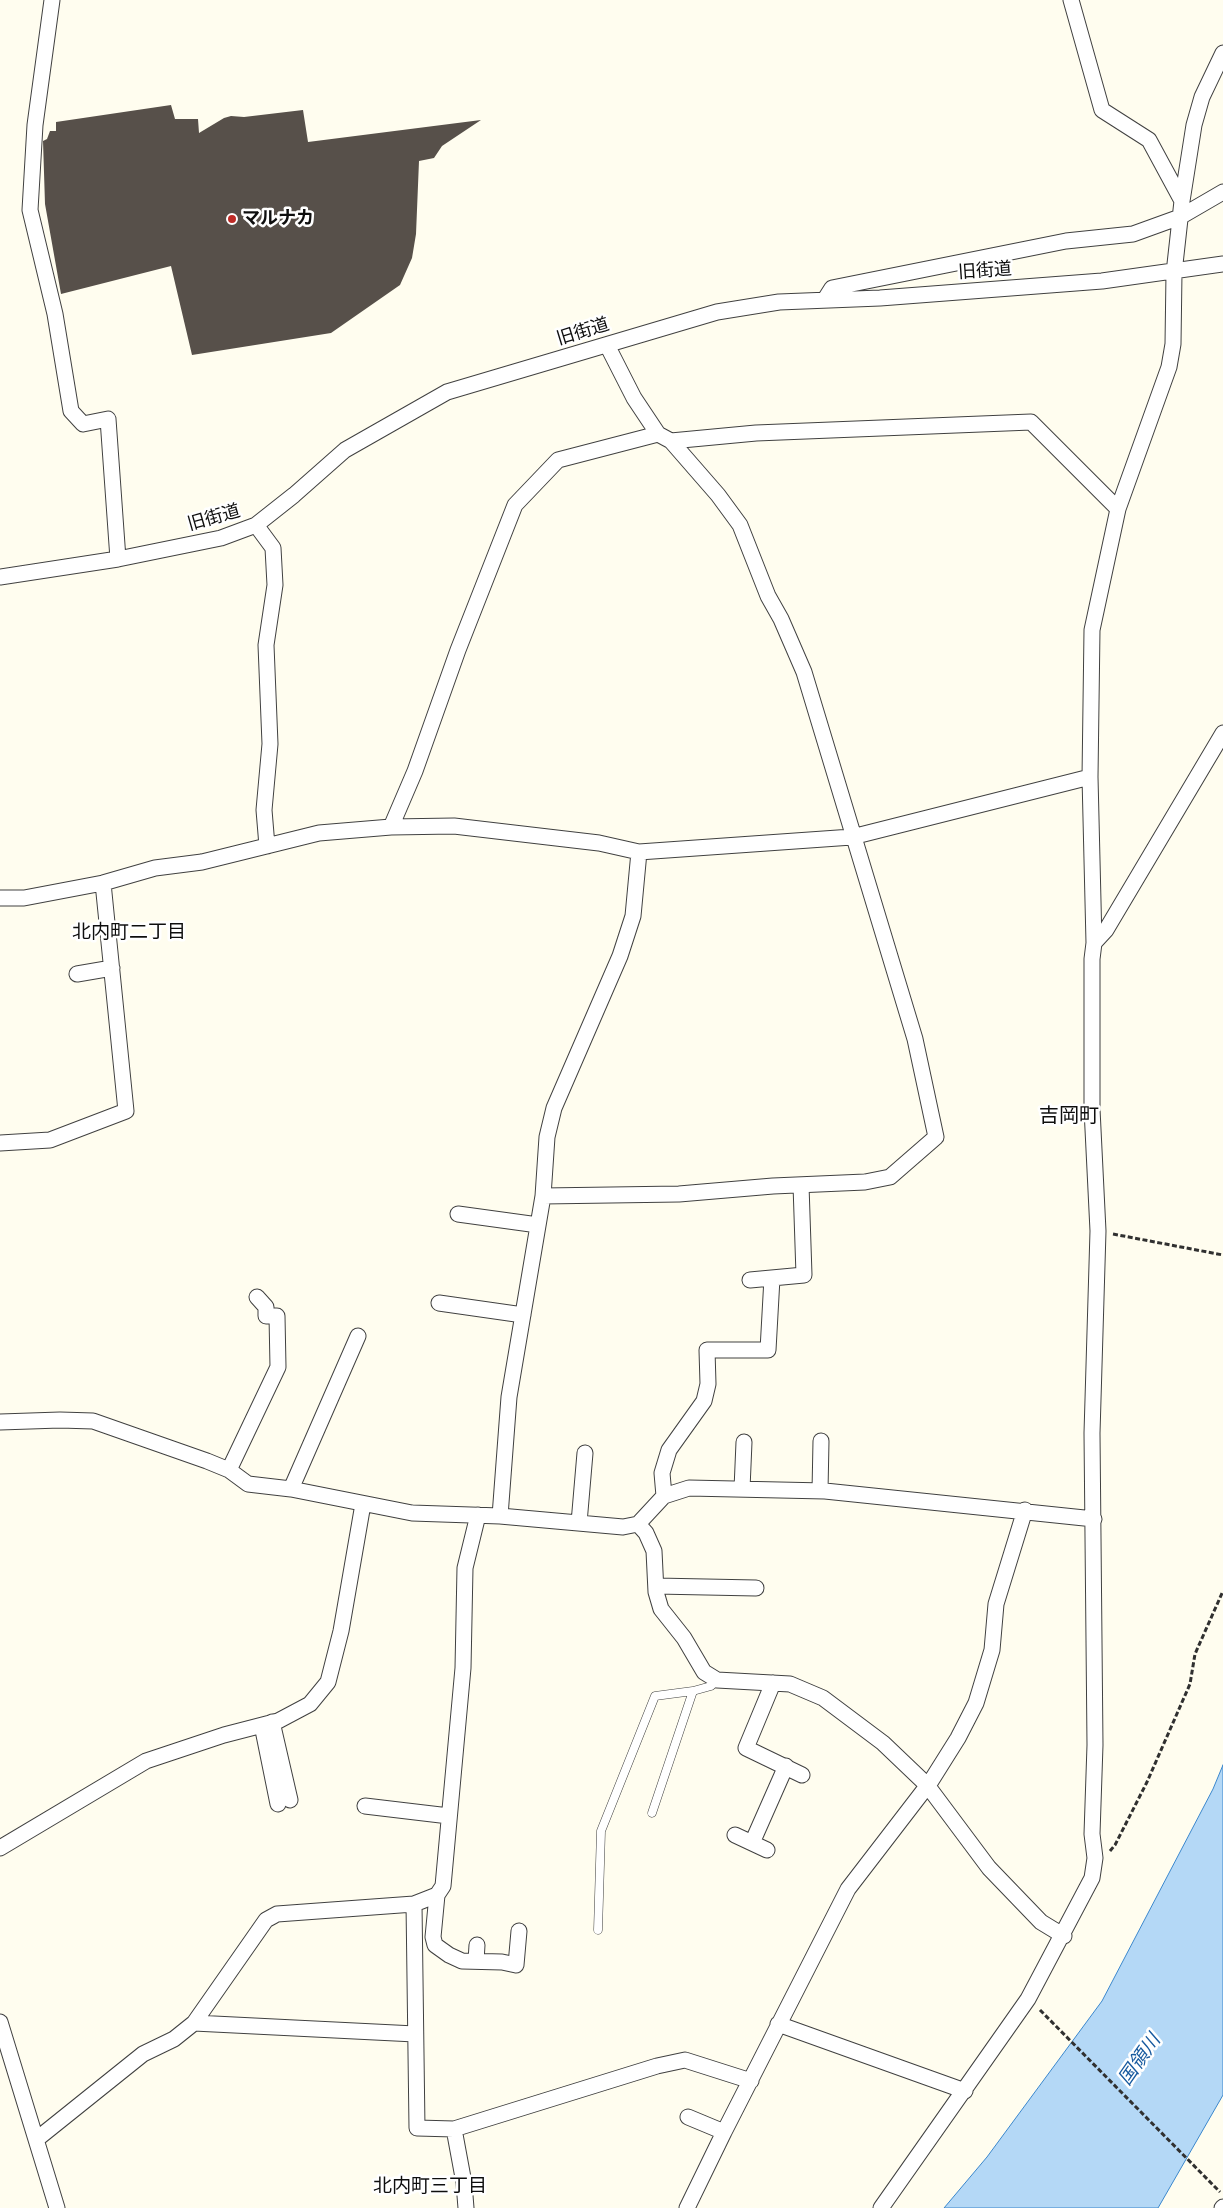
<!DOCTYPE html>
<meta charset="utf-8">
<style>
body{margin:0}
canvas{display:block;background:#fffdef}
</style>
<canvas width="1223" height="2208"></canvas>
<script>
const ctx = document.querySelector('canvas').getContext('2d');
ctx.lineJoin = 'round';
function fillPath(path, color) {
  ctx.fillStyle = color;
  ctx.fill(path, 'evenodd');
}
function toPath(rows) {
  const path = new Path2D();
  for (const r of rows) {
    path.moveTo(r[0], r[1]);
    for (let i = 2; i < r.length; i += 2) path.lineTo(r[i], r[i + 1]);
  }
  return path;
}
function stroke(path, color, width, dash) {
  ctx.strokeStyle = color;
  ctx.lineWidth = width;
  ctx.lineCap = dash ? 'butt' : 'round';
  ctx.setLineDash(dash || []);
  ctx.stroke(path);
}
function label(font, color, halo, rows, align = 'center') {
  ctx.font = font + ' Merriweather,"Noto Sans JP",serif';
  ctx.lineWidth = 5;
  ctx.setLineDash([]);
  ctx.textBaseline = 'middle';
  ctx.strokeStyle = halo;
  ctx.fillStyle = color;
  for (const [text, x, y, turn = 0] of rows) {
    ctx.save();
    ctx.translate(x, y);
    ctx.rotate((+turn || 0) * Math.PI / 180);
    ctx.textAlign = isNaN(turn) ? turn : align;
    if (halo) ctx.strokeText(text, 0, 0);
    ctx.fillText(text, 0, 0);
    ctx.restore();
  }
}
const water = toPath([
 [1223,1765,1223,2095,1158,2208,944,2208,987,2157,1102,2001,1213,1789,1223,1765]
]);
fillPath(water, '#b4d8f6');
stroke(water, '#3b87cd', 1);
fillPath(toPath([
 [171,105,175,119,198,119,199,133,224,118,231,116,244,117,303,110,308,142,481,120,442,146,434,158,419,161,416,234,412,258,400,285,331,333,192,355,171,266,61,294,45,204,43,141,47,139,50,131,56,131,56,122]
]), '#57504a');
const lane = toPath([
 [652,1813,693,1691,711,1686,717,1680],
 [598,1930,601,1831,655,1696,693,1691]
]);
const street = toPath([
 [52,0,35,125,30,210,55,314,71,411,83,424,108,419,118,559],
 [1182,201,1194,125,1202,97,1223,53],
 [825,299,832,288,1066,241,1133,234,1180,217,1223,192],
 [671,441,756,433,1031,422,1118,509],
 [256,525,273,548,275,585,266,645,270,744,264,810,267,846],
 [0,577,118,559,221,538,256,525,294,495,345,450,447,392,717,312,779,302,880,298,1102,281,1223,264],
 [391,827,415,771,458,650,515,505,558,460,658,434],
 [0,898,24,898,103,883,155,868,202,862,319,833,391,827,454,826,599,843,639,852,852,837,1090,777],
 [1094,943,1106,930,1223,733],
 [77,974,112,968],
 [0,1143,50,1140,126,1111,103,883],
 [543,1196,679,1194,773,1186,865,1182,890,1177,936,1137,915,1039,804,672,781,619,768,596,740,525,718,495,671,441,658,434,634,398,607,345],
 [458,1214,538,1225],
 [750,1280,804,1275,801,1185],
 [439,1303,523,1315],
 [0,1422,60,1420,93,1421,207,1461,229,1470,248,1484,291,1489,412,1513,500,1516,623,1527,638,1524,664,1496,689,1488,825,1491,1094,1519],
 [229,1470,278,1367,277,1316,266,1316,266,1307,257,1297],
 [291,1489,358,1336],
 [742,1489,744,1442],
 [820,1491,821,1441],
 [664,1496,662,1473,669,1450,704,1401,708,1384,707,1350,768,1350,772,1278],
 [500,1516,509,1397,543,1196,547,1137,554,1108,620,956,633,916,639,852],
 [579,1523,585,1453],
 [638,1524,646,1533,654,1551,656,1592,661,1609,684,1638,704,1672,717,1680,790,1684,823,1698,883,1743,927,1785,989,1868,1041,1922,1064,1936],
 [656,1586,756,1588],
 [773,1683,746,1748,802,1775],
 [272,1722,290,1800],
 [262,1725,278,1804],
 [365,1806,449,1816],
 [735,1835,767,1850],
 [752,1843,786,1766],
 [0,1848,146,1761,224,1735,278,1721,310,1704,328,1682,341,1631,363,1504],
 [437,1895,433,1937,435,1945,449,1955,462,1961,502,1962,516,1965,519,1931],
 [414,1904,437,1895,443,1886,463,1668,465,1568,478,1515],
 [476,1961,477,1945],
 [0,2022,57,2208],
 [194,2023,266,1920,277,1914,414,1904,417,2128,454,2129,657,2066,685,2060,751,2081],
 [778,2024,965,2091],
 [688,2117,724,2132,848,1889,931,1781,958,1738,976,1703,992,1650,996,1604,1025,1510],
 [454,2129,464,2183,466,2208],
 [37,2139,143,2054,174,2039,194,2023,415,2034],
 [687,2208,724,2132],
 [881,2208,1028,1999,1092,1878,1095,1858,1092,1834,1095,1745,1092,1433,1098,1231,1092,1109,1092,959,1094,943,1090,777,1092,630,1118,509,1169,367,1173,344,1174,273,1182,201,1149,140,1102,110,1071,0],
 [1222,2208,1223,2207]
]);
stroke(lane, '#414141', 9);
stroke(street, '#414141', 17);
stroke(toPath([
 [1113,1234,1223,1255],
 [1110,1851,1115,1845,1147,1782,1190,1684,1195,1654,1223,1591],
 [1040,2010,1220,2192]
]), '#303030', 3, [5, 2.5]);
stroke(lane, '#fff', 8);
stroke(street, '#fff', 15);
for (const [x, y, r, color] of [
 [232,219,5,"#be2b26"]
]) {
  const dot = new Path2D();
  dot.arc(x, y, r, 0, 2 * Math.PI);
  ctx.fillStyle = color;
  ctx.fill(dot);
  stroke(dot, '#fff', 2);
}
label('bold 18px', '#0e0e0e', '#fff', [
 ["マルナカ",242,219]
], 'left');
label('18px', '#0e0e0e', '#fff', [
 ["旧街道",985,271,-4],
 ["旧街道",583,332,-17],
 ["旧街道",214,518,-16]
]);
label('19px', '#0e0e0e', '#fff', [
 ["北内町二丁目",129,933],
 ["北内町三丁目",430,2187]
]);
label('italic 19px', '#175a9f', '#fff', [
 ["国領川",1140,2060,-55]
]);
label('20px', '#0e0e0e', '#fff', [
 ["吉岡町",1069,1116]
]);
</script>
